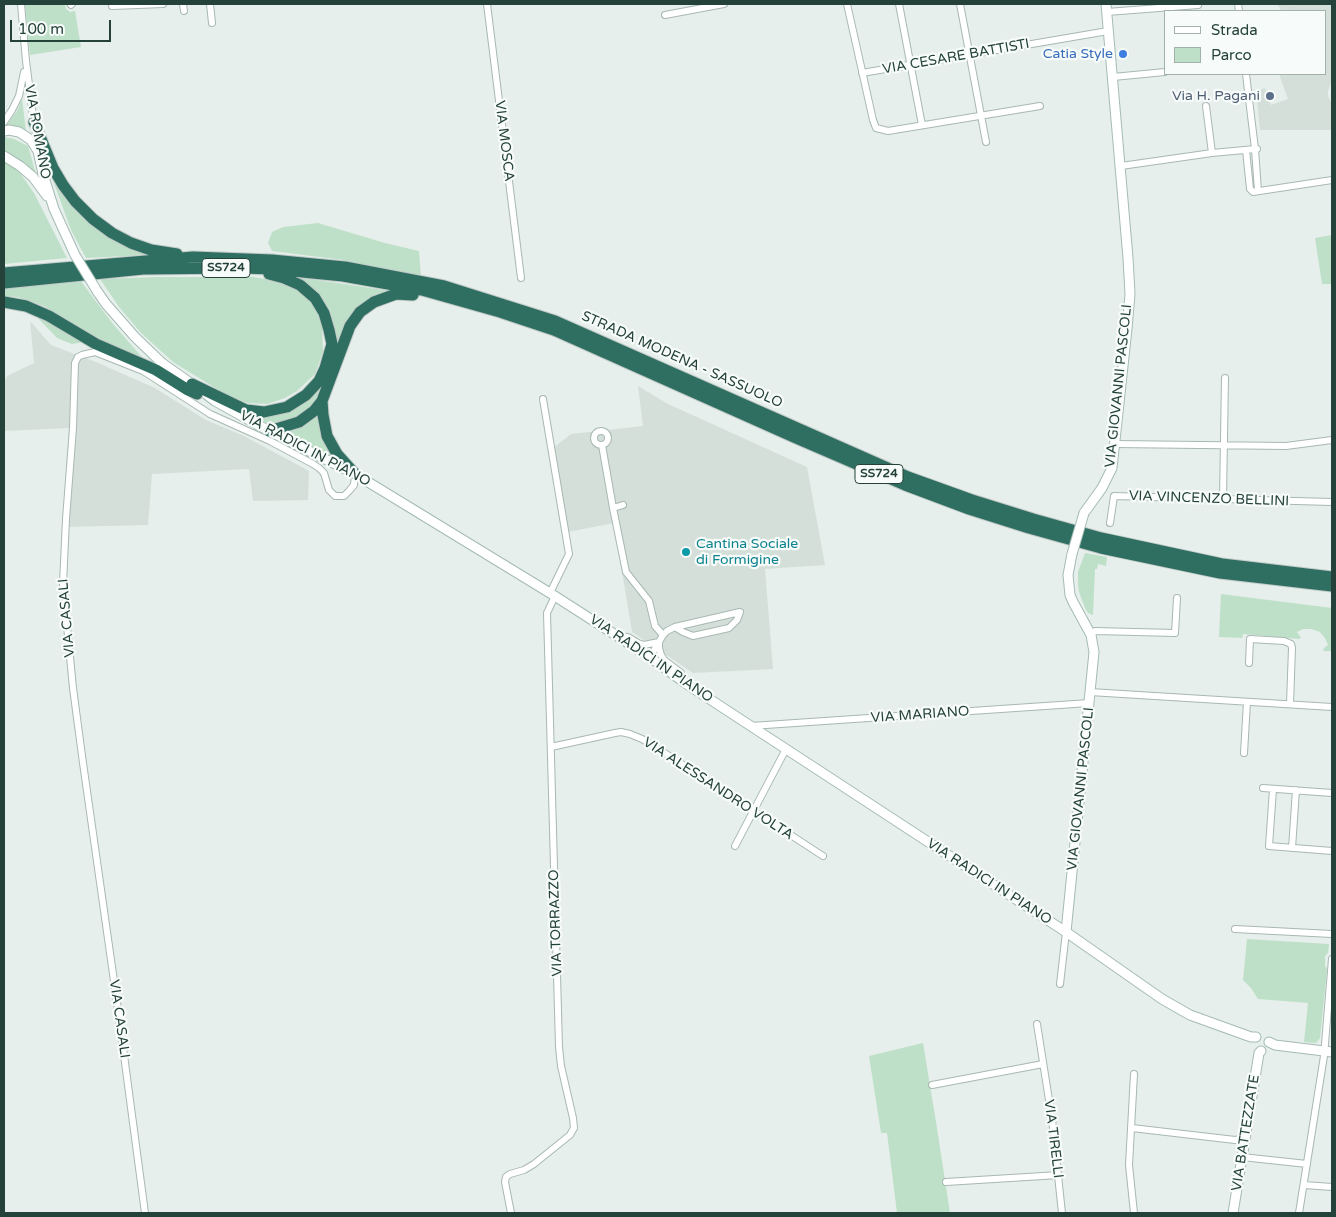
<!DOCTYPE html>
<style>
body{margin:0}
#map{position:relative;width:1336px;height:1217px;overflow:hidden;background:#e6efeb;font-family:"Varela Round",sans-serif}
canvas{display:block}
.frame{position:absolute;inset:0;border:5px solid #24423a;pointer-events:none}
.legend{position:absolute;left:1164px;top:10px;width:162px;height:65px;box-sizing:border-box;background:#f7fbf9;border:1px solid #a3b1ad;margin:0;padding:6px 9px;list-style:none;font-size:15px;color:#24423a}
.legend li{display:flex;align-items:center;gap:10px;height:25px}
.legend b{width:25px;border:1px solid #a3b1ad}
.scale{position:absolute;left:10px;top:20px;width:101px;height:22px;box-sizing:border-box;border:2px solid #24423a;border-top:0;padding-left:6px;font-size:15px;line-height:18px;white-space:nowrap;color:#24423a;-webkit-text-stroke:4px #f7fbf9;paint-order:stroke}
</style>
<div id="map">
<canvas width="1336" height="1217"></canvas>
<div class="frame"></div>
<ul class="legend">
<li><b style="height:6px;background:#fff"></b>Strada</li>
<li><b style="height:14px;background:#bfe0c8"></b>Parco</li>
</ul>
<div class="scale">100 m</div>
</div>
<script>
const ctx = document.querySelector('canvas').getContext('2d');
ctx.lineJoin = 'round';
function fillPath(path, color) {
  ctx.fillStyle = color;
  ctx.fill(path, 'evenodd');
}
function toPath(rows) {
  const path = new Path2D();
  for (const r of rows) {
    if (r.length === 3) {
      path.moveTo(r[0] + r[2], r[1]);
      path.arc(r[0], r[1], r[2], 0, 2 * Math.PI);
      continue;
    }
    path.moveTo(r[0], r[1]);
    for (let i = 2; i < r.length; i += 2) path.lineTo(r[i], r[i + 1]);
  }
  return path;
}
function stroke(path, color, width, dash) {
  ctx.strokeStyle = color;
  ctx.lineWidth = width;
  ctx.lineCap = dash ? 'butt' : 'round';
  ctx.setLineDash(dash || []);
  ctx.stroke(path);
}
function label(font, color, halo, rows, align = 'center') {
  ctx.font = font + ' "Varela Round",sans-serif';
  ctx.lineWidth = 4.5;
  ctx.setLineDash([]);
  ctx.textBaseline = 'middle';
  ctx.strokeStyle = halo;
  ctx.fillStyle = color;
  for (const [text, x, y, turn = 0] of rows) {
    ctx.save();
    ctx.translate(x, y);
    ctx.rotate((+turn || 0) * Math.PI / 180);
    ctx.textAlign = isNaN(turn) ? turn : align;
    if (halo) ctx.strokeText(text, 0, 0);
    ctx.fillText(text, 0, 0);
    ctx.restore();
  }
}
fillPath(toPath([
 [1278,4,1292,4,1293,6,1296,4,1332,4,1332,80,1328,91,1328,96,1332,104,1332,130,1260,130,1256,91,1265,88,1271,105,1288,99,1279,74,1325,74,1325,11,1281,11],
 [30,321,51,345,96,362,155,388,206,420,244,436,309,471,308,500,253,501,249,469,152,474,148,525,62,527,69,428,4,431,4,382,7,376,34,363],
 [638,386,668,404,807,467,825,565,765,569,773,669,693,673,632,632,614,523,568,532,553,448,571,434,643,426]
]), '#d4dfda');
fillPath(toPath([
 [25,4,65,4,66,9,70,12,75,11,81,47,30,55],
 [22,99,26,131,17,126,6,126,17,111],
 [4,137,14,139,28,146,36,174,18,159,4,152],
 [4,162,9,164,20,173,34,193,67,258,4,264],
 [51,175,66,198,87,222,112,239,148,255,86,258,71,230],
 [318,223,385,243,419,251,421,277,343,260,272,251,268,243,272,232,283,227],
 [1332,235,1332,284,1322,284,1315,238],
 [155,277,253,277,278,281,295,287,312,304,322,322,323,352,315,374,297,391,285,398,267,404,247,403,225,394,173,362,141,333,119,307,100,279],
 [296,277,351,285,389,291,352,314,337,342,330,310,317,291],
 [80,280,113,324,142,357,96,338,44,306,17,297,4,296,4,287],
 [34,314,84,342,72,344,57,338],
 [327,372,322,388,314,402,303,414,291,421,270,425,249,413,283,410],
 [317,412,319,426,325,443,333,457,282,431],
 [1085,553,1107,557,1106,566,1098,564,1097,569,1095,569,1093,615,1088,613,1085,608,1079,592,1078,585,1078,572],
 [1221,594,1332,608,1332,651,1323,651,1324,648,1328,645,1325,638,1320,632,1311,629,1303,629,1297,632,1301,638,1299,639,1243,634,1242,638,1219,637],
 [1247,939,1329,944,1328,953,1325,956,1325,966,1327,969,1320,1038,1317,1042,1315,1043,1304,1042,1308,1003,1258,999,1251,988,1243,980],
 [923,1043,936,1122,950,1213,897,1213,887,1133,881,1133,869,1056]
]), '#bfe0c8');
const street = toPath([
 [21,4,26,61,34,124],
 [183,4,184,11],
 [210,4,212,23],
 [487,4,521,278],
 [847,4,873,120,876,128,888,131,1040,106],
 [899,4,922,125],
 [960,4,986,142],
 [1238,4,1239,11],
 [71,5,72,4],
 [112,6,163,4],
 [1107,12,1198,5],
 [665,15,724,4],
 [862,73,1108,31],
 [1113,77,1165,72],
 [1206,106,1212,153],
 [4,122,12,110,19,96,24,72],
 [1257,149,1255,149,1258,191],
 [1246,150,1250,189,1253,192,1332,180],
 [1121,166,1212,153,1255,149,1246,74],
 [543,399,569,554,550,593],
 [601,438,7],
 [1115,444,1286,446,1332,440],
 [602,445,613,508,626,572,649,601,655,626,663,635],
 [1223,498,1225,378],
 [613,508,623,505],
 [1110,523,1114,496,1332,502],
 [675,627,683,632,693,636,729,628,737,620,740,612,675,627,667,631,663,635,659,642,659,648,661,655,664,660,681,673,685,682],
 [1091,635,1095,631,1175,633,1177,598],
 [619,636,628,637,638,643,644,645,659,642,650,657],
 [1249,663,1250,639,1284,641,1291,644,1292,648,1290,704],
 [1090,692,1332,707],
 [751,726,1089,703],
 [551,747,615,733,621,732,630,734,642,739,657,748,823,856],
 [1244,753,1247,702],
 [1263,788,1332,793],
 [1273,789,1269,846,1332,851],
 [735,846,786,749],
 [1292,848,1296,790],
 [1235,929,1332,934],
 [1060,984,1066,932],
 [1037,1024,1052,1119,1062,1213],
 [932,1085,1043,1064],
 [1132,1128,1235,1140,1245,1138],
 [1242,1157,1307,1164],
 [946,1182,1059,1175],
 [1304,1185,1332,1187],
 [145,1213,116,995,83,763,73,688,63,584,66,519,73,428,75,363,78,357,82,355,95,352,143,371,210,414,270,441,313,464,319,468,324,473,329,490,335,496,344,496,349,491,354,485,355,474],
 [511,1213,505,1182,506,1177,510,1174,524,1170,534,1164,570,1135,574,1128,573,1118,561,1066,559,1047,547,613,555,596],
 [1134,1213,1129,1165,1134,1074],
 [1299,1213,1324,1056,1332,959]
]);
const secondary = toPath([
 [4,131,9,130,19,132,31,140,38,151,43,174,54,209,75,255],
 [4,156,20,166,33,177,47,196],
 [97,291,106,304,135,337,162,363,196,387],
 [207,395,215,401,269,431,355,474,550,593,650,657,685,683,1066,932,1162,999,1190,1015,1251,1037,1256,1037],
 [1084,513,1102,488,1112,468,1127,329,1130,294,1128,258,1106,4],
 [1066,932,1094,652,1091,635,1073,602,1070,595,1068,575,1072,554],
 [1269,1042,1275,1045,1332,1052],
 [1233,1213,1259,1053,1261,1051]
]);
const highway = toPath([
 [34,122,53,168,63,185,75,201,93,219,112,233,131,243,151,250,177,254],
 [4,273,193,257,272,260,345,267,444,286,555,321,908,477,972,500,1033,519,1101,538,1222,564,1332,577],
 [4,283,143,269,243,268,272,269,343,276,422,290,500,312,554,330,796,438,905,485,969,509,1029,528,1101,548,1220,573,1332,586],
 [4,302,26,306,49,316,96,344,156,370,188,390,197,394],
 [192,384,246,410,264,412,287,407,306,395,319,381,325,368,332,344,329,330,324,313,315,298,300,285,284,278,269,274],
 [269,431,299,422,314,411,322,401],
 [355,474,337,454,327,436,323,415,322,401,350,326,360,312,374,302,396,294,413,295]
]);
stroke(street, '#a8b8b2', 8);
stroke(secondary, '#a4bbb3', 11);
stroke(highway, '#c2cac8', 13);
stroke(street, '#fff', 6);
stroke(secondary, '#fff', 9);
stroke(highway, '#2f6f62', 11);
const secondaryBridge = toPath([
 [75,255,97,291],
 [1072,554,1084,513]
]);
stroke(secondaryBridge, '#a4bbb3', 11, []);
stroke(secondaryBridge, '#fff', 9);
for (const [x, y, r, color] of [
 [1123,54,5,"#3f7fe0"],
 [1270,96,5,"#5c6f8a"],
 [686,552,5,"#0f9aa8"]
]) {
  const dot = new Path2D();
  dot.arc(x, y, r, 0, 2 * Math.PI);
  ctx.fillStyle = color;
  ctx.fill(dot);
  stroke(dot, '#f7fbf9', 2);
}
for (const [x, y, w] of [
 [226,268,48],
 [879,474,48]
]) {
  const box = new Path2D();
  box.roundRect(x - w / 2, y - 9.5, w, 19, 4);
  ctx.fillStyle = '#f7fbf9';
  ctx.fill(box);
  stroke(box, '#24423a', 1);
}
label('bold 12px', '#24423a', null, [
 ["SS724",226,268],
 ["SS724",879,474]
]);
label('14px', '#366cbe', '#f7fbf9', [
 ["Catia Style",1113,54]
], 'right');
label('14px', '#24423a', '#f7fbf9', [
 ["VIA CESARE BATTISTI",956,57,-10],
 ["VIA ROMANO",37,132,80],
 ["VIA MOSCA",504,141,83],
 ["STRADA MODENA - SASSUOLO",682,360,24],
 ["VIA GIOVANNI PASCOLI",1119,386,-84],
 ["VIA RADICI IN PIANO",305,449,28],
 ["VIA VINCENZO BELLINI",1209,499,2],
 ["VIA CASALI",67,618,-95],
 ["VIA RADICI IN PIANO",651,659,34],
 ["VIA MARIANO",920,715,-4],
 ["VIA ALESSANDRO VOLTA",718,789,33],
 ["VIA GIOVANNI PASCOLI",1081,789,-84],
 ["VIA RADICI IN PIANO",989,882,33],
 ["VIA TORRAZZO",556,923,-92],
 ["VIA CASALI",119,1019,82],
 ["VIA BATTEZZATE",1246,1133,-81],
 ["VIA TIRELLI",1053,1139,83]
]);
label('14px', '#4e5e75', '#f7fbf9', [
 ["Via H. Pagani",1260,96]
], 'right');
label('14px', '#0d838f', '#f7fbf9', [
 ["Cantina Sociale",696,544],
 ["di Formigine",696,560]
], 'left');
</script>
